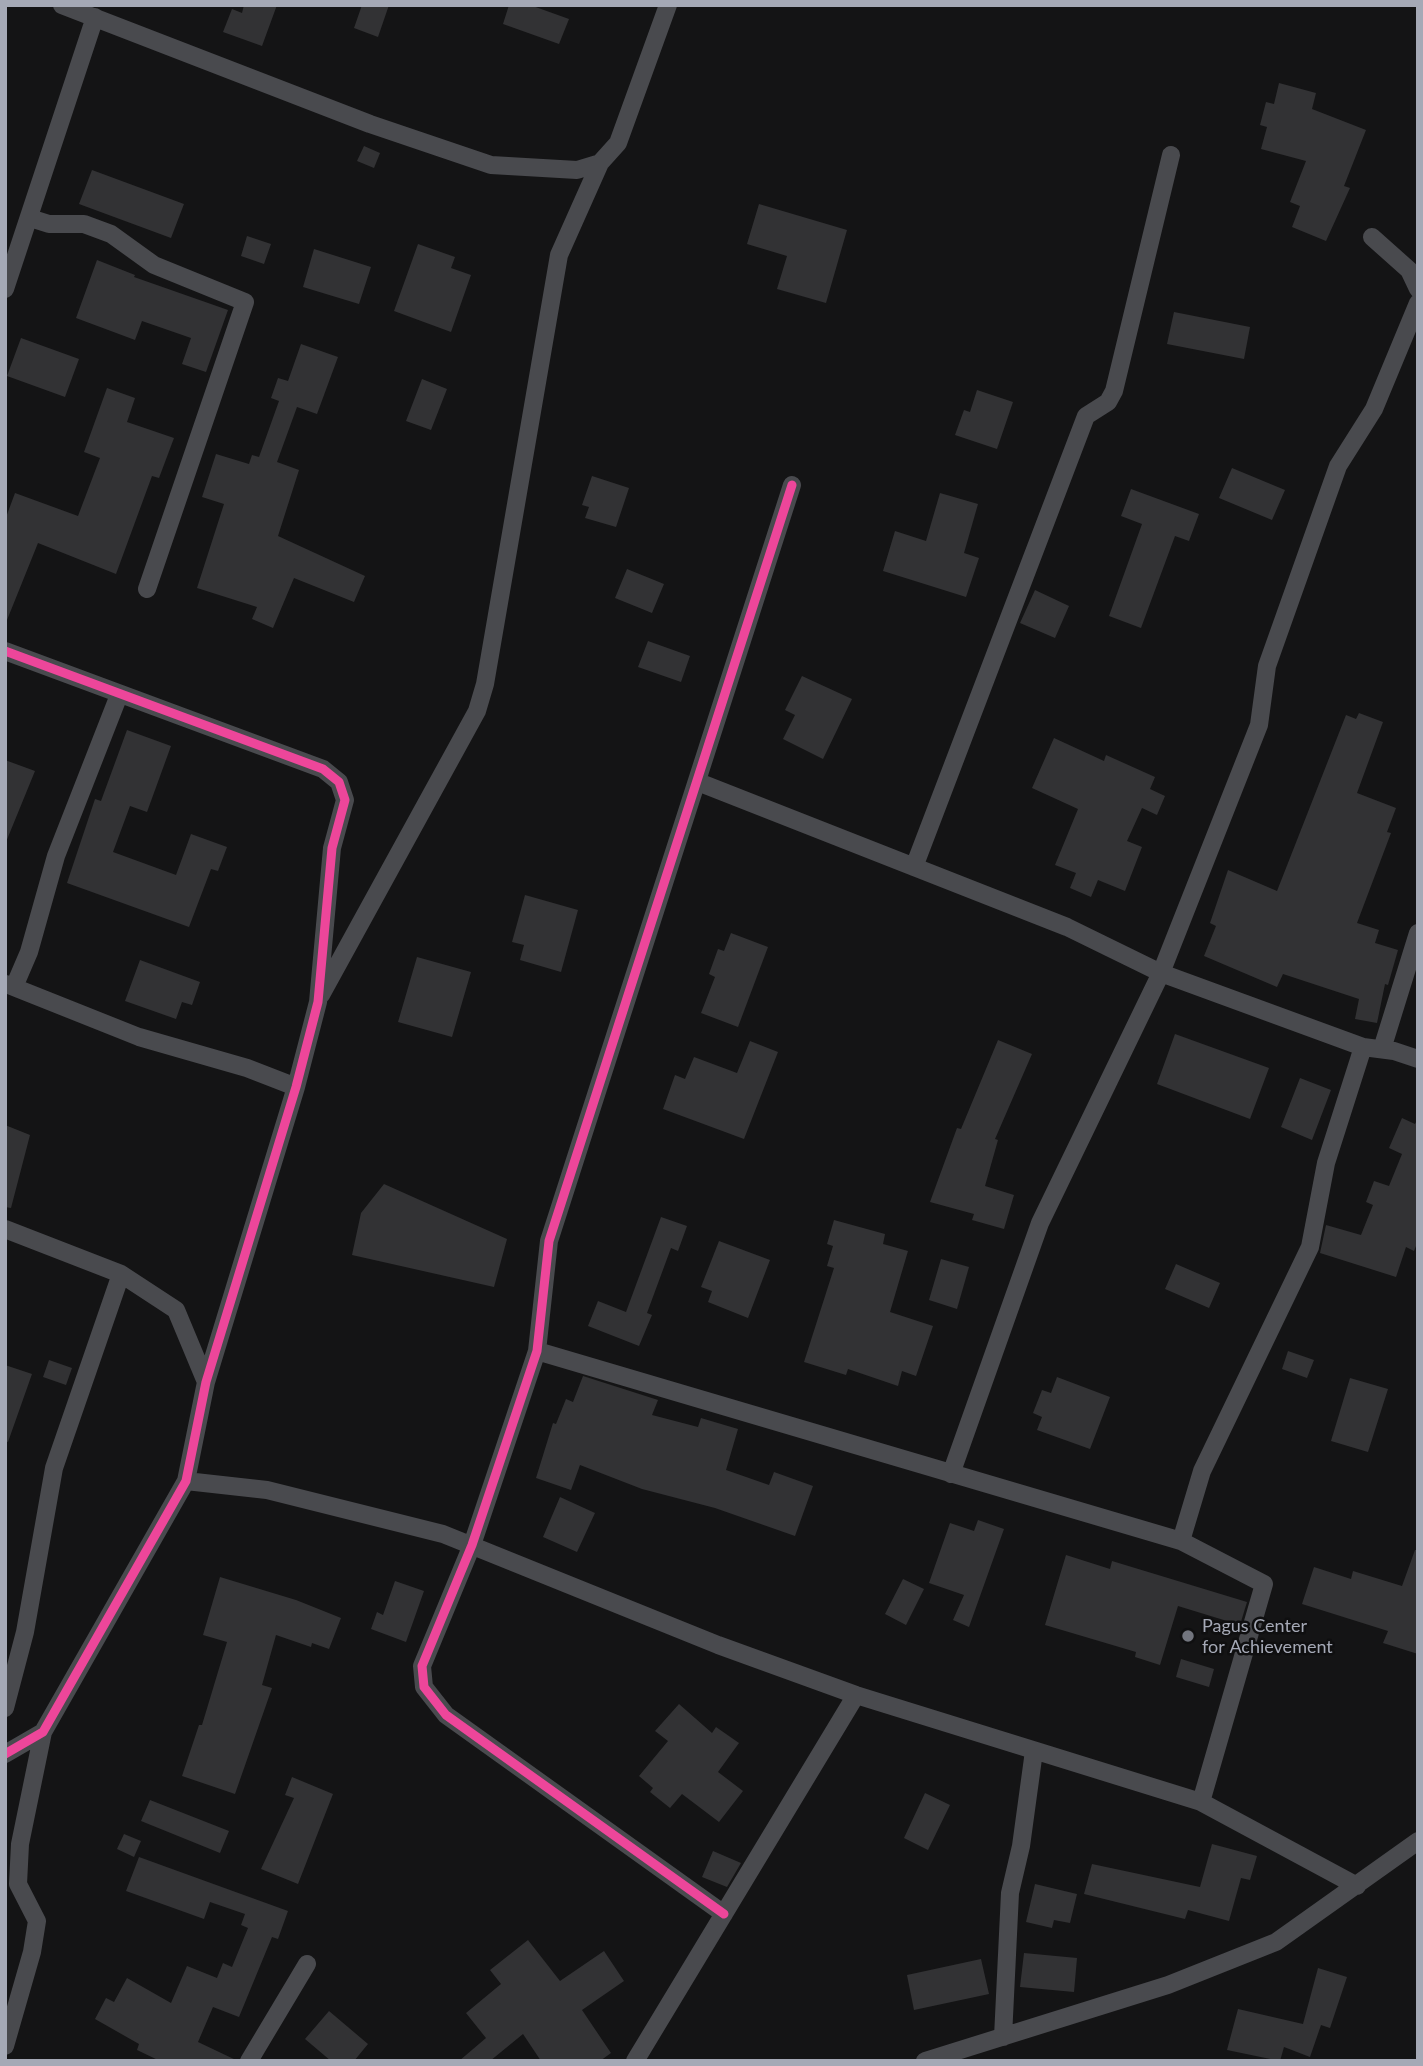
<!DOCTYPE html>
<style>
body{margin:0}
#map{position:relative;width:1423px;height:2066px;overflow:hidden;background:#141415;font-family:Lato,sans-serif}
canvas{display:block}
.frame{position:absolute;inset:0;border:7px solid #a5a9b6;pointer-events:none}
</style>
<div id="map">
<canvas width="1423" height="2066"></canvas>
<div class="frame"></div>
</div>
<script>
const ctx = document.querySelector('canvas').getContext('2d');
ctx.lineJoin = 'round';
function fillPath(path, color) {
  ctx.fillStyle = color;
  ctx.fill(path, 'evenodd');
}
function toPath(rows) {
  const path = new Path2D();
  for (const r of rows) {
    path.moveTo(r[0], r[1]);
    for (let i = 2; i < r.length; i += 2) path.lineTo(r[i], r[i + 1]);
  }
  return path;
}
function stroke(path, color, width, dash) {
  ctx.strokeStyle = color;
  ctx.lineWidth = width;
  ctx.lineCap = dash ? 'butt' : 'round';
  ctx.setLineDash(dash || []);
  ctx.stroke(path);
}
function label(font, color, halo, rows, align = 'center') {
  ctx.font = font + ' Lato,sans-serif';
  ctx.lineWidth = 5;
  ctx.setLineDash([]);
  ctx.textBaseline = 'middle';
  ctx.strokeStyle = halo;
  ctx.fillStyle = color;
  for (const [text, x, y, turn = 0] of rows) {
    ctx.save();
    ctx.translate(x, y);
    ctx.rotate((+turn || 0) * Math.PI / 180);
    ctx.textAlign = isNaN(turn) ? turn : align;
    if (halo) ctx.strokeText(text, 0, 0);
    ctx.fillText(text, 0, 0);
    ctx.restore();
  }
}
fillPath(toPath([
 [244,5,277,5,262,46,223,32,232,9,242,13],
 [362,5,389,5,378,37,354,28],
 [509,5,530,5,569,19,559,44,503,24],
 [1279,83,1316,93,1312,109,1366,130,1344,186,1350,188,1326,241,1292,227,1300,206,1290,202,1306,161,1261,149,1267,127,1260,125,1266,102,1274,104],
 [364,146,380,153,374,168,357,161],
 [92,170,184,204,171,238,79,204],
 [759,204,847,230,826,303,777,289,787,256,747,244],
 [247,236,271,244,264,264,241,256],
 [418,244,455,257,451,268,471,275,451,332,394,311],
 [314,249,371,267,359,304,303,287],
 [97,260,135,275,134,277,228,310,206,372,182,364,191,338,142,321,135,340,76,318],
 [1174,312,1250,327,1244,359,1167,344],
 [21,338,79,359,65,397,7,376],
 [301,344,338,357,317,414,297,407,277,462,299,470,278,536,365,576,354,602,294,578,273,628,252,619,257,607,197,588,224,504,202,497,216,454,249,464,252,455,259,457,279,401,271,398,278,378,288,381],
 [422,379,447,389,431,430,406,421],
 [107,388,135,398,127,422,174,438,159,478,152,476,116,574,38,543,5,625,5,520,15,493,78,516,100,458,84,452],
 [977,390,1013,402,997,449,955,435,964,410,970,412],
 [1232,468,1285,490,1272,520,1219,498],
 [592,476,629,488,616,527,585,518,589,507,582,505],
 [1131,489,1199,514,1189,541,1175,536,1141,628,1109,616,1142,524,1121,516],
 [940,493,978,504,964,553,979,558,966,597,883,571,895,531,926,541],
 [627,569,664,584,652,613,615,598],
 [1035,590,1069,606,1055,638,1020,623],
 [648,641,690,656,681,682,638,667],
 [802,676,852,699,823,759,783,739,795,715,785,710],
 [1359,713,1383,722,1357,793,1396,808,1387,832,1391,833,1357,923,1379,930,1375,943,1398,950,1388,985,1385,984,1377,1023,1355,1019,1359,999,1283,974,1277,987,1204,956,1216,926,1210,923,1228,870,1277,891,1346,715,1356,719],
 [127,730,171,746,147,812,130,806,113,852,176,875,191,834,227,847,218,871,211,869,189,927,67,883,95,799,101,801],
 [1054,738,1104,761,1106,755,1155,777,1150,789,1165,796,1157,815,1142,808,1127,841,1142,847,1125,891,1098,880,1091,897,1070,888,1076,873,1055,865,1078,809,1032,788],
 [5,760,35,771,6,842,5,842],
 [525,895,578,910,561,972,520,960,524,945,512,942],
 [731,933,768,947,738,1027,701,1013,715,977,709,974,718,949,724,951],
 [417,957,471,972,452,1037,398,1022],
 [140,960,200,982,192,1005,182,1002,176,1019,125,1001],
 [1175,1034,1269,1068,1250,1119,1157,1084],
 [998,1040,1032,1054,995,1139,998,1140,985,1186,1014,1195,1004,1229,972,1220,974,1214,930,1202,957,1128,961,1129],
 [750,1041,778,1052,744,1139,663,1109,675,1075,685,1079,694,1057,737,1073],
 [1300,1078,1331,1090,1312,1140,1281,1127],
 [1402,1118,1415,1124,1418,1118,1418,1241,1414,1251,1406,1247,1396,1277,1320,1253,1326,1225,1361,1235,1373,1205,1366,1202,1374,1181,1389,1186,1402,1154,1389,1148],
 [5,1125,30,1135,11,1208,5,1207],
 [384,1184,507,1239,494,1287,352,1255,361,1213],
 [661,1217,687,1226,678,1251,671,1248,647,1313,652,1315,639,1346,588,1326,598,1301,626,1312],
 [834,1220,885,1234,883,1244,908,1251,890,1312,933,1326,916,1376,902,1371,898,1386,848,1369,846,1375,804,1362,834,1268,827,1266,833,1246,827,1244],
 [719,1241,770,1260,748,1318,708,1302,712,1291,701,1287],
 [941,1259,969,1267,957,1309,929,1300],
 [1176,1264,1220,1283,1209,1308,1165,1289],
 [1288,1351,1314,1360,1307,1378,1282,1369],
 [49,1360,72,1368,66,1385,43,1377],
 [5,1365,32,1374,8,1442,5,1441],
 [583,1376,658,1400,652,1415,698,1427,701,1418,738,1429,726,1470,769,1485,774,1472,813,1486,795,1536,715,1508,642,1489,580,1465,571,1490,536,1478,553,1423,556,1424,566,1399,573,1402],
 [1057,1377,1110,1397,1090,1449,1037,1430,1042,1417,1033,1413,1042,1390,1051,1393],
 [1350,1378,1388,1389,1368,1452,1331,1441],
 [560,1497,595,1513,577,1552,543,1537],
 [978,1520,1004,1529,969,1627,953,1620,964,1595,929,1583,950,1523,974,1531],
 [1415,1550,1418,1550,1418,1654,1383,1643,1388,1631,1302,1604,1314,1567,1351,1579,1353,1571,1402,1586],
 [1066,1555,1110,1569,1112,1561,1247,1602,1240,1625,1178,1606,1160,1665,1135,1657,1136,1652,1045,1625],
 [220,1577,296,1600,341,1618,329,1649,312,1643,311,1647,276,1635,262,1685,272,1688,235,1794,182,1776,199,1725,202,1725,227,1642,203,1635],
 [903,1579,924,1589,906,1625,885,1614],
 [395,1581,424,1591,406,1642,371,1629,377,1612,383,1615],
 [1181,1659,1214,1669,1209,1687,1176,1677],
 [679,1704,712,1733,716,1727,739,1743,718,1772,743,1791,719,1822,682,1794,670,1808,650,1792,653,1788,639,1776,668,1741,655,1731],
 [292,1777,333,1794,298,1884,261,1869,294,1798,285,1795],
 [925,1793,950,1805,928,1850,904,1838],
 [150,1800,229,1831,220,1853,141,1821],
 [124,1834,141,1841,134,1857,117,1849],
 [1212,1844,1257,1856,1250,1880,1241,1878,1229,1921,1188,1910,1185,1919,1084,1894,1092,1864,1200,1887],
 [713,1851,741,1863,727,1887,702,1877],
 [139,1857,288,1911,278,1939,272,1937,239,2017,213,2007,198,2042,238,2061,160,2061,137,2050,139,2044,95,2019,106,1998,114,2002,127,1978,171,2003,187,1966,217,1978,223,1963,232,1967,248,1928,241,1925,245,1914,210,1902,204,1919,126,1891],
 [1035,1884,1077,1894,1070,1923,1054,1920,1052,1928,1026,1922],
 [528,1940,560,1981,604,1951,624,1981,582,2010,611,2053,600,2061,541,2061,523,2034,490,2061,459,2061,486,2038,466,2013,501,1984,490,1970],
 [1024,1953,1077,1958,1074,1992,1020,1987],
 [981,1959,989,1994,914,2010,907,1975],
 [1318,1968,1347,1977,1330,2028,1321,2025,1310,2057,1284,2047,1280,2061,1227,2050,1238,2009,1303,2024],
 [329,2011,368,2044,354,2061,331,2061,305,2039]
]), '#323234');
stroke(toPath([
 [62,5,370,124,491,165,577,170,600,163,618,143,668,5],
 [30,218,49,224,84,224,111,234,154,265,245,302,147,589],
 [1372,237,1409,270,1418,289],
 [5,289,95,17],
 [5,651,323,769,339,782,345,800,332,848,318,1002,296,1087,206,1382,186,1481,43,1732,5,1754],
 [698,782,1067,927,1161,973,1363,1047,1394,1051,1418,1059],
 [914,867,1086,416,1108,402,1114,391,1171,155],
 [6,984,139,1037,247,1068,296,1087],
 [14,987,29,952,56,856,119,695],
 [321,995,477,711,485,684,559,255,600,163],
 [1382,1049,1418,933],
 [5,1229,121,1274,176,1310,206,1382],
 [537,1351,1181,1541],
 [951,1474,1040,1223,1161,973,1259,725,1267,666,1338,466,1374,409,1418,303],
 [186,1481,267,1490,443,1534,718,1645,856,1695,1201,1802,1357,1886],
 [5,1708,25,1632,54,1468,121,1274],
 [1201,1802,1264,1584,1181,1541,1202,1471,1310,1247,1326,1163,1363,1047],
 [724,1914,446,1715,424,1687,422,1666,472,1545,537,1351,549,1241,792,485],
 [1003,2037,1010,1893,1021,1846,1034,1751],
 [5,2046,32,1952,37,1921,18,1884,20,1844,43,1732],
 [249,2061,307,1964],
 [635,2061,856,1695],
 [925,2061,1168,1985,1276,1942,1418,1841]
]), '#494a4e', 18);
stroke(toPath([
 [5,651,323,769,339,782,345,800,332,848,318,1002,296,1087,206,1382,186,1481,43,1732,5,1754],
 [724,1914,446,1715,424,1687,422,1666,472,1545,537,1351,549,1241,792,485]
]), '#ed469a', 9);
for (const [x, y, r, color] of [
 [1188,1636,7,"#72757e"]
]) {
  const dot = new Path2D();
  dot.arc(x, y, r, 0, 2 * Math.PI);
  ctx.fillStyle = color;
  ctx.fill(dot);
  stroke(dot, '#0f0f10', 2.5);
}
label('18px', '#a5a9b6', '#0f0f10', [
 ["Pagus Center",1202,1626],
 ["for Achievement",1202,1647]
], 'left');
</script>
